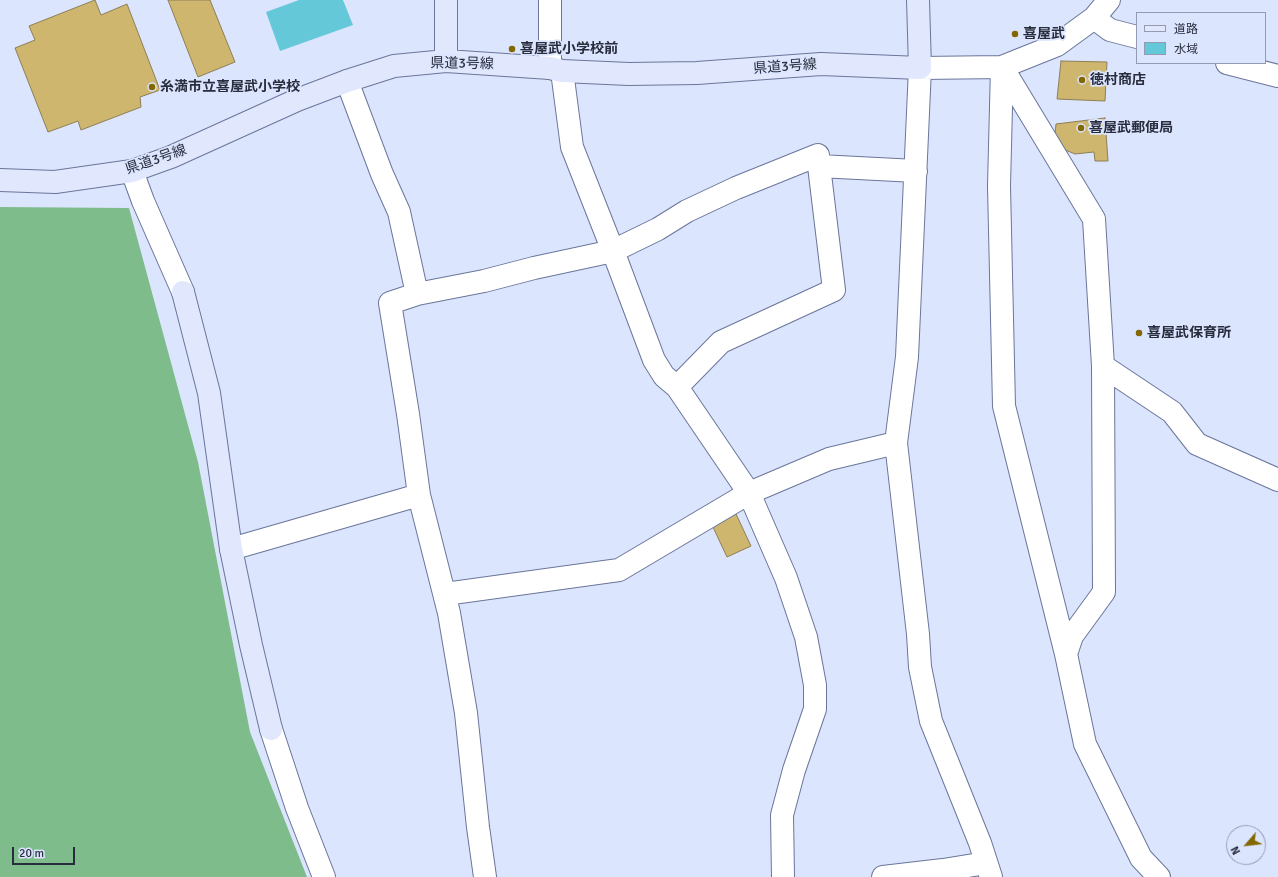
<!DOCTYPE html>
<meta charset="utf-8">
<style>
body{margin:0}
#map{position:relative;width:1278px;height:877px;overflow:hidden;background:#dce5fe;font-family:Signika,"Noto Sans JP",sans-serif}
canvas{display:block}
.legend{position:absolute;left:1136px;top:12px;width:130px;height:52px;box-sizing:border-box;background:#dce5fe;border:1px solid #949bb1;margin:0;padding:5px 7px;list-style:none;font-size:12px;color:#282d3d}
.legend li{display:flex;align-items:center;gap:8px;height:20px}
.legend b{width:20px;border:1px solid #949bb1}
.north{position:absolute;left:1226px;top:825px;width:40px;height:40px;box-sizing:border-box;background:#dce5fe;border:1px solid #949bb1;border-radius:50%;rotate:242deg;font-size:11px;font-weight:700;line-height:16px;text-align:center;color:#282d3d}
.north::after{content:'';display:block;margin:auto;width:14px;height:18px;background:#836700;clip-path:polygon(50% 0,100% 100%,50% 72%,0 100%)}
.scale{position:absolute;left:12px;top:847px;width:63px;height:18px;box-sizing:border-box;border:2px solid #282d3d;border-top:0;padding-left:5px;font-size:12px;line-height:14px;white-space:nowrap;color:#282d3d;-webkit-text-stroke:3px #dce5fe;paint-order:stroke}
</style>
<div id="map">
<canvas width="1278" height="877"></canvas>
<ul class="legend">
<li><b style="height:5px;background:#e1e7fc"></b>道路</li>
<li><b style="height:11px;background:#65c8d9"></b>水域</li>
</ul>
<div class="north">N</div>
<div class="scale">20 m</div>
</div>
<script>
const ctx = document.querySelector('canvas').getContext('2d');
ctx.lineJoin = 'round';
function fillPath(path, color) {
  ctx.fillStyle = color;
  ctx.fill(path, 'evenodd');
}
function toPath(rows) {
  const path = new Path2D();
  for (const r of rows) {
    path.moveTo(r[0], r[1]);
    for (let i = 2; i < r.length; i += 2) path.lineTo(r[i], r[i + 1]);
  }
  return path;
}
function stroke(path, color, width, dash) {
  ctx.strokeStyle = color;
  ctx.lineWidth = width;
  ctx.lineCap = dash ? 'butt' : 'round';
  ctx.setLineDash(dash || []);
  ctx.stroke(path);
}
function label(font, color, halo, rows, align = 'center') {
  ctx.font = font + ' Signika,"Noto Sans JP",sans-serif';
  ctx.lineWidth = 3.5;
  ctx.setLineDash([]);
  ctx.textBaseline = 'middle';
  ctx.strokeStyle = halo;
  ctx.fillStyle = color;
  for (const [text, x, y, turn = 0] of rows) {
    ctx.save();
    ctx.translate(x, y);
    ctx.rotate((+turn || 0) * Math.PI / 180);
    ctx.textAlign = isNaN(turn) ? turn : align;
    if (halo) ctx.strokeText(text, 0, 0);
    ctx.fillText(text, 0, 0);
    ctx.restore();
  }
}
fillPath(toPath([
 [0,207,129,208,198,462,250,732,307,877,0,877]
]), '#7ebc8b');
fillPath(toPath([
 [299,0,343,0,353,25,280,51,266,12]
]), '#65c8d9');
const building = toPath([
 [95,0,101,15,127,4,160,90,140,97,141,107,81,130,78,121,48,132,15,48,35,40,29,26,95,0],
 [168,0,210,0,235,62,198,77,168,0],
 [1061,61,1107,62,1105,101,1057,99,1061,61],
 [1105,118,1108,161,1095,161,1094,152,1075,154,1063,149,1055,134,1056,124,1105,118],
 [736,514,751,546,727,557,712,525,736,514]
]);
fillPath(building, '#cfb66e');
stroke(building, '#8c7e56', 1);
const street = toPath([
 [1094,18,1110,30,1137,37],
 [1227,63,1278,76],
 [1002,67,1094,219,1103,366,1104,592,1072,636,1066,654,1085,744,1141,858,1159,877],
 [1002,67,999,186,1004,406,1066,654],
 [550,68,550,0],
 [562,71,572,147,613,251,654,360,664,376,677,387,749,493,786,578,806,637,815,685,815,709,794,770,782,815,783,877],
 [347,81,382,174,399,212,417,294],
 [132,171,143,201,183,292],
 [1103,366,1172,412,1197,444,1278,480],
 [677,387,721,342,834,290,819,166],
 [231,549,419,495],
 [445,594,619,570,749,493,829,459,896,443],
 [271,729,297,808,324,877],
 [485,877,478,827,466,713,449,613,419,495,408,414,390,303,417,294,484,281,534,268,613,251,658,229,687,211,736,188,818,155,819,166,916,171],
 [883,877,943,870,986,863],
 [991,877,980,843,931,721,920,667,918,634,896,443,907,357,920,68,1002,67,1057,45,1094,18,1109,0]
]);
const secondary = toPath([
 [446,61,446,0],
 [0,180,55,182,132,171,171,157,297,100,347,81,394,66,446,61,550,68,562,71,629,74,697,73,821,64,920,68,918,0],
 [183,292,209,393,231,549,251,645,271,729]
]);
stroke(street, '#6a769a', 24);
stroke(secondary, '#6a769a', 24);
stroke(street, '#fff', 22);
stroke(secondary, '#e1e7fc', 22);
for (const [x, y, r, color] of [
 [1015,34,4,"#836700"],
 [512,49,4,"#836700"],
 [1082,80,4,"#836700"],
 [152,87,4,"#836700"],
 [1081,128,4,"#836700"],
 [1139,333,4,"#836700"]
]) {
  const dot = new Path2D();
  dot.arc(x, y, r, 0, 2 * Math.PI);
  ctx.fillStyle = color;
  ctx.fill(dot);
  stroke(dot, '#dce5fe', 1.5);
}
label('bold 14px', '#282d3d', '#dce5fe', [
 ["喜屋武",1023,34],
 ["喜屋武小学校前",520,49],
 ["徳村商店",1090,80],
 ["糸満市立喜屋武小学校",160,87],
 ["喜屋武郵便局",1089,128],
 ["喜屋武保育所",1147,333]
], 'left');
label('14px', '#282d3d', '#dce5fe', [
 ["県道3号線",462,64,1],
 ["県道3号線",785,67,-4],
 ["県道3号線",156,160,-19]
]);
</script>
